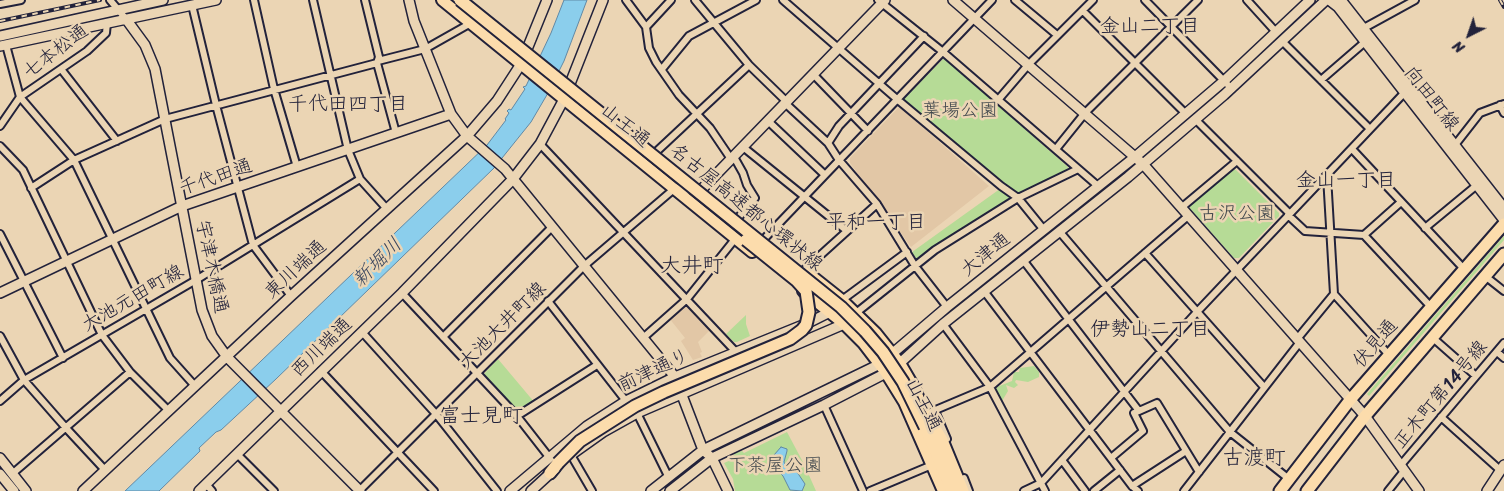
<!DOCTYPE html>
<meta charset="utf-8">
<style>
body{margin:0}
#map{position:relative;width:1504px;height:491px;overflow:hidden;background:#ebd5b4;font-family:Sriracha,sans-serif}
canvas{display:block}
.north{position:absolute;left:1444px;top:10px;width:50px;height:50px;-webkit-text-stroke:4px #ebd5b4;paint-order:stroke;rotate:221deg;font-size:14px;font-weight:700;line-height:20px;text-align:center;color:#22223b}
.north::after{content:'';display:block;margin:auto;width:18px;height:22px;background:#22223b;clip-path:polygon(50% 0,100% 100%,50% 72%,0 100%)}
</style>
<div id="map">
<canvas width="1504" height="491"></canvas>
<div class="north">N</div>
</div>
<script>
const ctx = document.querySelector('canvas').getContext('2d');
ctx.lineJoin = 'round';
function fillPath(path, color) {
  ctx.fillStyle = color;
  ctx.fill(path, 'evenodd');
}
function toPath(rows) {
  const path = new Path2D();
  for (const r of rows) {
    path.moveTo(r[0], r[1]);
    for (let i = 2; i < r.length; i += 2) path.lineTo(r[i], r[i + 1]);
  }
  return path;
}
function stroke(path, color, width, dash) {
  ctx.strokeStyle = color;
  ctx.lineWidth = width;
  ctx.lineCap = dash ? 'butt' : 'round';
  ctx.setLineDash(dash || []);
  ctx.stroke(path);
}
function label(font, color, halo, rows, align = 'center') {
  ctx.font = font + ' Sriracha,"Klee One",sans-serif';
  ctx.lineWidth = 5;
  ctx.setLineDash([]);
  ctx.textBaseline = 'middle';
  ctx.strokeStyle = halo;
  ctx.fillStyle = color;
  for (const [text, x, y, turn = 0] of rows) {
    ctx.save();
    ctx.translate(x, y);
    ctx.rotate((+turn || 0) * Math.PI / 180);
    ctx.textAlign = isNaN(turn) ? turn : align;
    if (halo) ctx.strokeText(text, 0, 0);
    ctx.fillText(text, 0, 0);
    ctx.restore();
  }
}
fillPath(toPath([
 [898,108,901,108,989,186,911,247,850,163,850,158],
 [685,304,688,305,711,329,698,342,702,352,700,353,702,357,693,360,681,341,685,338,669,318]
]), '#e2c7a6');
fillPath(toPath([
 [943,59,945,59,1068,167,1068,171,1019,195,932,248,919,259,916,259,912,252,1004,186,904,102,904,99],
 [1233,169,1236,170,1279,213,1279,216,1239,258,1234,258,1188,206],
 [1504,236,1504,240,1369,396,1367,394],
 [746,315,746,324,750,336,737,342,734,342,726,334],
 [498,359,535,403,517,412,483,376,484,374],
 [1034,366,1039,372,1039,377,1028,382,1016,380,1015,382,1018,385,1014,388,1006,385,1008,391,1002,401,996,390,997,387,1012,381,1014,372,1019,372,1020,368],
 [787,432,804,464,816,491,735,491,733,479,724,463,731,460,735,453,742,451,744,453]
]), '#b6db96');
const water = toPath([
 [564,0,587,0,564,61,548,93,531,122,494,168,276,379,221,430,216,432,199,448,200,451,159,491,125,491,487,145,506,120,505,119,509,113,507,111,509,109,511,110,525,89,523,87,526,86,551,33,564,0],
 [781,447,787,449,787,451,784,462,785,464,797,472,805,484,802,491,790,490,783,476,778,471,777,466,773,462,774,455,781,447]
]);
fillPath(water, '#8bceec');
stroke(water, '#6189a5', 1);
const street = toPath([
 [110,0,126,19],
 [254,0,274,89,297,167],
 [313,0,348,150,360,179,387,209],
 [365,0,379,57,377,63,396,133],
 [626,0,646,27,649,48,656,62,679,95,710,128,731,159],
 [695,0,749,65,787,102],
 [783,0,898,100,1001,186,1018,198,1044,230],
 [878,0,943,52,1098,186],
 [1015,0,1057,35],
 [1145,0,1231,88],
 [1247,0,1276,32],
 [0,4,21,0],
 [192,5,216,105,253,245,291,296],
 [1083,11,1186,114],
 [646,27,671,0],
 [1364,28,1415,0],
 [1282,41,1370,129],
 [6,45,20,97,74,160,170,358,195,386],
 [378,61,425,49,471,23],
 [61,69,117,141],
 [662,69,689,36,756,0],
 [813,74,868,131],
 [1321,80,1365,42],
 [998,100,1028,65,1093,0],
 [785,103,828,143,839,160,877,204,915,266,947,307],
 [1500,105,1504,113],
 [1195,119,1290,214],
 [768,121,825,175],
 [0,126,20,97,87,51,106,33,107,23],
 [828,143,839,126,924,36],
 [540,144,736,352],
 [1455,145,1480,113,1504,104],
 [0,146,23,170,102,335,130,372,169,411],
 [743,147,847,231],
 [1056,149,1085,113,1198,0],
 [1352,149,1464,269],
 [656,152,749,65],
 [734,157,743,173,747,185,755,198,738,218],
 [1327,176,1334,294,1389,355],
 [31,188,74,160,165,119,377,63],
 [1181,208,1237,161],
 [1288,215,1305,231,1364,235,1431,307],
 [1425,228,1477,185],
 [1059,231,1230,432,1289,479],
 [0,234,63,358],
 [1364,235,1401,202],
 [764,239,992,0],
 [1145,253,1264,387],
 [1023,260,1139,411,1157,403,1199,472],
 [804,270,877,204],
 [1485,276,1504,291],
 [984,291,1132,486,1138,491],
 [402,293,517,416,549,457],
 [842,300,907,252],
 [548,301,626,401],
 [856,313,935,250,1018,198,1078,169],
 [943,324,990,387,1045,491],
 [362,332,436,414,497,491],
 [0,336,24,380,66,428,105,470],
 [443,337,552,227],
 [643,338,687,299,735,239],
 [1433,338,1476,376],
 [1297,339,1334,294],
 [1497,352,1504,358],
 [321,371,434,491],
 [0,401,24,380,196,280,360,179],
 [824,405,863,491],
 [935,411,947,439],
 [637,413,669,478],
 [926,414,990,387,1188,216],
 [517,416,597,365],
 [1441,417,1500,470],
 [237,454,274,491],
 [571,455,592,491],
 [1111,458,1143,431,1134,413,1139,411],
 [1062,460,1085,491],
 [1400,466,1504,343],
 [12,474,130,372],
 [964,478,969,491],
 [206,484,212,491],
 [1132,486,1186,451],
 [359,491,584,266,674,189],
 [870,491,932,465],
 [1024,491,1041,483,1197,312,1407,90],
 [1094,491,1120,470],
 [1184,491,1300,342],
 [1388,491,1404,471]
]);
const secondary = toPath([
 [409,0,414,21,451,114,467,136,505,169,675,377,703,450,712,458,728,491],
 [953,0,1143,164,1365,416,1419,491],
 [1329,0,1338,7,1504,220],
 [1341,0,1504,208],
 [126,19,145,45,155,69,202,310,212,336,227,357,360,491],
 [0,36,163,0],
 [0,46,216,0],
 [674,189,702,189,885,0],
 [0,293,182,206,451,114],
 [572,454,603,432,637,413,844,324],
 [0,458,26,491],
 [0,474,14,491],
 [83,491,291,296,467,136,497,101,521,64,547,0],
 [199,491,402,293,513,179,540,144,564,99,603,0],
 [510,491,587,426,626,401,675,377,808,323,830,312],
 [531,491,555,469],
 [651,491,703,450,880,364,947,307,1135,157,1224,81,1310,0],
 [670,491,712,458,824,405,886,373,900,363,943,324,1128,177,1224,95,1326,0],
 [1487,491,1504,465]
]);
const primary = toPath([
 [442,0,752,252],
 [808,273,842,300,876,333,900,363,914,387,928,420],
 [803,291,844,324,863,343,886,373,904,402,943,491]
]);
const highway = toPath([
 [926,414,942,440,963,491],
 [925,427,952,491],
 [550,473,558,463],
 [1280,491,1350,400,1504,224],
 [1307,491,1365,416,1504,254]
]);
stroke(street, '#22223b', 10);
stroke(secondary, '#22223b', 12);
stroke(primary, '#22223b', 14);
stroke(highway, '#22223b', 15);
stroke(street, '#ebd5b4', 6);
stroke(secondary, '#ebd5b4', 9);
stroke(primary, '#fcdcac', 10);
stroke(highway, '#fcdcac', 11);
const rail = toPath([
 [1500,0,1504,7],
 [0,21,100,0]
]);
stroke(rail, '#22223b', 4);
stroke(rail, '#ebd5b4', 2, [5.5]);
const highwayBridge = toPath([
 [460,0,841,307,865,331,883,352,903,382,925,427],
 [558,463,580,441,635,406,664,392,790,339,802,330,806,325,809,312,806,291,797,281,746,240]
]);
stroke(highwayBridge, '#22223b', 15, []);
stroke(highwayBridge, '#fcdcac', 11);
label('19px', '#22223b', '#ebd5b4', [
 ["七本松通",56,52,-37],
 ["向田町線",1431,99,52],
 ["山王通",625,126,39],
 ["千代田通",216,178,-19],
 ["名古屋高速都心環状線",746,208,39],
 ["大津通",986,255,-39],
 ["宇津木橋通",211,267,78],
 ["東川端通",296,270,-43],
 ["大池元田町線",133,299,-30],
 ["大池大井町線",503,326,-45],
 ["伏見通",1376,344,-49],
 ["西川端通",322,348,-44],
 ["前津通り",654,371,-25],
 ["正木町第14号線",1441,395,-50],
 ["山王通",923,405,63]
]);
label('19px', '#40474d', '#ebd5b4', [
 ["葉場公園",960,111],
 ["古沢公園",1237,214],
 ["下茶屋公園",775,466]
]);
label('20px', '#22223b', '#ebd5b4', [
 ["金山二丁目",1150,27],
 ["千代田四丁目",348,105],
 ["金山一丁目",1346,181],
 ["平和一丁目",876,223],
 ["伊勢山二丁目",1150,330]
]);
label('italic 20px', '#37445e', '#ebd5b4', [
 ["新堀川",378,263,-45]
]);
label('21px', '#22223b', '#ebd5b4', [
 ["大井町",692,267],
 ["富士見町",481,417],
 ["古渡町",1254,459]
]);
</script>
